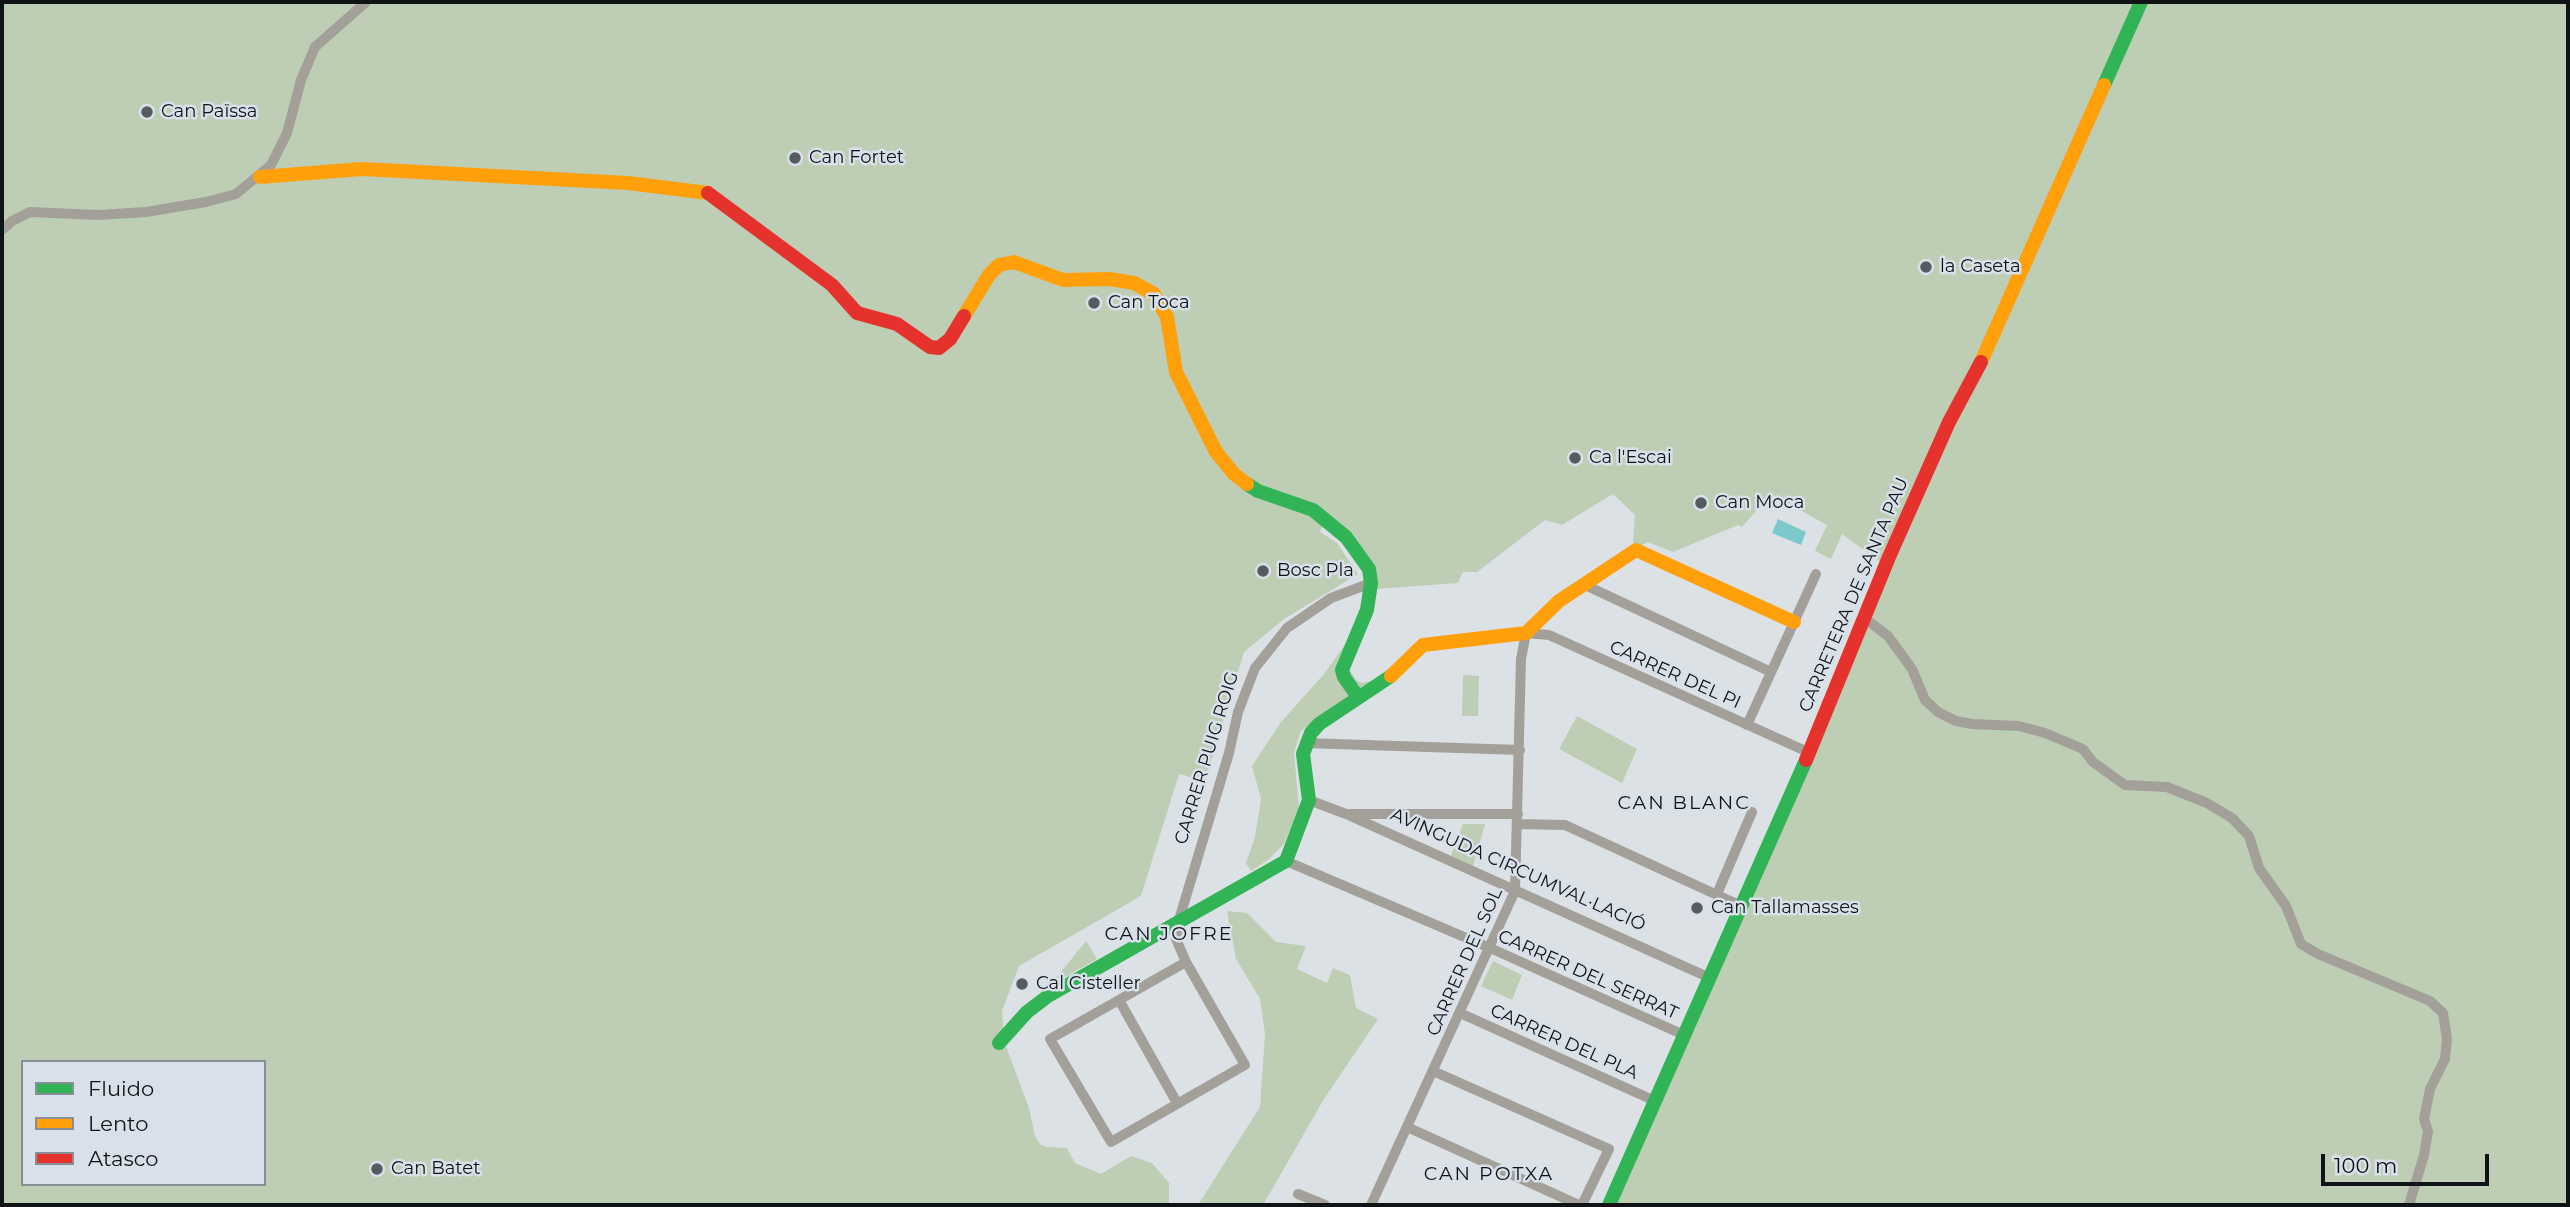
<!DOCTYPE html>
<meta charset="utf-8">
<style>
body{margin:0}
#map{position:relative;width:2570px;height:1207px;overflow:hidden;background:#dce1e6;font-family:Montserrat,sans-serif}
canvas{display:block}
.frame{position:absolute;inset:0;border:4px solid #101316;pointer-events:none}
.legend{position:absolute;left:21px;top:1060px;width:245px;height:126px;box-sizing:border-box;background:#d8e0ea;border:2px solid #888e95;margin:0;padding:9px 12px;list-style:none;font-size:21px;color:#101316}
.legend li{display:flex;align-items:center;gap:14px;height:35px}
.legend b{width:35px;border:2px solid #888e95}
.scale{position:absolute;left:2321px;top:1154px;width:168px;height:32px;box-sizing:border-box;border:4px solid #101316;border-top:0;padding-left:9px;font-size:21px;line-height:24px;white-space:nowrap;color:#101316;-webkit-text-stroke:5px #d8e0ea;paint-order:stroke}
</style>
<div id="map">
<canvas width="2570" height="1207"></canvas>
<div class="frame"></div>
<ul class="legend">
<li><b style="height:9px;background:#30b455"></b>Fluido</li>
<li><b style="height:9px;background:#ff9f0a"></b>Lento</li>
<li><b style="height:9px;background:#e5322d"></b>Atasco</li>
</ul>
<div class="scale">100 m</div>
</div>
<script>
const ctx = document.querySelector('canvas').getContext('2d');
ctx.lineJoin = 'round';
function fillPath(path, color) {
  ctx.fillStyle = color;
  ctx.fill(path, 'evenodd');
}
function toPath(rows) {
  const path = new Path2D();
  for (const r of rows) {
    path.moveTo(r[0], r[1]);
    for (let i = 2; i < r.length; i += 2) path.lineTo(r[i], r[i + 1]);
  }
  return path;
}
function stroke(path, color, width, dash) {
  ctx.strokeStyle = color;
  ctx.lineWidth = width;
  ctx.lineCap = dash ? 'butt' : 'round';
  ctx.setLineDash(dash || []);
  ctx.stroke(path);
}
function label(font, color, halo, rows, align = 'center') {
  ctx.font = font + ' Montserrat,sans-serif';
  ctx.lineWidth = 5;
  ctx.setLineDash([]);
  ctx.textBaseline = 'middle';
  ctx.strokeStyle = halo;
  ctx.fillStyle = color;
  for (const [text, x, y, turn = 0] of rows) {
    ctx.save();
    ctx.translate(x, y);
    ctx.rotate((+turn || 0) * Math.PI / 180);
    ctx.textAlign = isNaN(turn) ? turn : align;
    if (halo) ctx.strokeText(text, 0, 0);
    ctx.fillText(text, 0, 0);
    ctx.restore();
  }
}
fillPath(toPath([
 [2,2,2568,2,2568,1205,1610,1205,1890,569,1842,534,1831,559,1815,551,1827,525,1771,494,1742,527,1738,525,1673,552,1648,542,1640,546,1633,543,1635,515,1613,494,1562,525,1545,520,1477,572,1463,572,1458,583,1376,589,1348,667,1356,680,1362,683,1372,681,1358,689,1301,731,1294,752,1299,809,1284,844,1268,860,1251,871,1246,863,1255,837,1261,799,1252,766,1281,722,1324,674,1357,628,1367,573,1324,522,1320,532,1337,543,1358,574,1284,619,1244,652,1205,781,1179,774,1141,896,1019,966,1002,1011,1004,1041,1029,1108,1035,1136,1040,1144,1046,1147,1067,1148,1075,1163,1101,1174,1131,1156,1152,1163,1169,1183,1169,1205,2,1205],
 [23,1062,264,1062,264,1184,23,1184],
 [1463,675,1479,676,1478,716,1462,716],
 [1577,716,1637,749,1622,783,1559,749],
 [1463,824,1485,824,1473,866,1451,856],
 [1227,911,1247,913,1276,942,1306,946,1297,969,1327,983,1333,968,1350,975,1356,1008,1378,1019,1324,1099,1263,1205,1198,1205,1260,1107,1265,1034,1260,999,1236,959],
 [1086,941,1097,959,1049,986,1069,962],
 [1493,961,1522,975,1512,1000,1481,986]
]), '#bdceb4');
fillPath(toPath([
 [1778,519,1806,532,1801,545,1772,533]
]), '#7cc8cb');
stroke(toPath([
 [2,230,12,221,30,212,98,215,146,212,206,202,236,194,271,165,287,133,301,80,315,47,366,2],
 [1585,585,1771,672],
 [1863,617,1888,636,1912,669,1925,700,1938,712,1956,721,1972,724,2019,726,2045,733,2083,749,2093,762,2125,785,2167,787,2207,803,2232,818,2249,836,2259,868,2286,906,2301,944,2318,954,2430,1001,2443,1013,2447,1039,2445,1059,2430,1089,2424,1119,2428,1131,2424,1155,2409,1205],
 [1747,725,1816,574],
 [1305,743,1520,750],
 [1309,800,1346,814,1710,978],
 [1350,814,1518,814],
 [1518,824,1565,825,1741,906],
 [1286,861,1490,948,1684,1035],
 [1717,894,1752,812],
 [1186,962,1050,1039,1111,1142,1245,1065,1186,962,1176,939,1179,920,1229,753,1238,712,1255,668,1287,628,1331,598,1371,583],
 [1119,1000,1177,1103],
 [1460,1013,1655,1101],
 [1433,1071,1609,1149,1582,1205],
 [1407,1127,1579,1205],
 [1298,1194,1325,1205],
 [1371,1205,1515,891,1521,659,1526,633,1549,635,1810,753]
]), '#a3a09a', 10);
stroke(toPath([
 [2104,85,2141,2],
 [1247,484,1258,491,1313,510,1346,537,1369,569,1371,583,1367,610,1342,670,1344,677,1358,697],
 [999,1043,1027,1012,1048,996,1286,861,1309,800,1303,754,1311,733,1319,724,1391,676],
 [1609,1205,1806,760]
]), '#30b455', 14);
stroke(toPath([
 [260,177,362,169,628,183,708,193],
 [964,316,989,275,999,265,1014,262,1063,280,1109,279,1134,283,1154,294,1167,317,1176,372,1216,452,1234,474,1247,484],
 [1981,362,2104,85],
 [1391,676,1423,645,1526,633,1559,601,1636,550,1794,622]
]), '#ff9f0a', 14);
stroke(toPath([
 [708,193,832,285,857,313,897,324,930,347,939,348,950,339,964,316],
 [1806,760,1889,557,1949,422,1981,362]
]), '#e5322d', 14);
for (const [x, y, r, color] of [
 [147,112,7,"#575b5f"],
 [795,158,7,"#575b5f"],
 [1926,267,7,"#575b5f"],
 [1094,303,7,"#575b5f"],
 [1575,458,7,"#575b5f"],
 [1701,503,7,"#575b5f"],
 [1263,571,7,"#575b5f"],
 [1697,908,7,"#575b5f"],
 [1022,984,7,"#575b5f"],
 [377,1169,7,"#575b5f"]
]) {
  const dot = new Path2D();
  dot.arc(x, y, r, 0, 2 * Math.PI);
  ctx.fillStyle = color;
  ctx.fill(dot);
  stroke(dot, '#d8e0ea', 2.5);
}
label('18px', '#101316', '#d8e0ea', [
 ["Can Païssa",161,112],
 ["Can Fortet",809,158],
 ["la Caseta",1940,267],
 ["Can Toca",1108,303],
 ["Ca l'Escai",1589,458],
 ["Can Moca",1715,503],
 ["Bosc Pla",1277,571],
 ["Can Tallamasses",1711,908],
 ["Cal Cisteller",1036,984],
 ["Can Batet",391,1169]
], 'left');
label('18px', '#101316', '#d8e0ea', [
 ["CARRETERA DE SANTA PAU",1854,595,-67],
 ["CARRER DEL PI",1675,675,24],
 ["CARRER PUIG ROIG",1207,758,-73],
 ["AVINGUDA CIRCUMVAL·LACIÓ",1518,870,24],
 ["CARRER DEL SOL",1465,962,-66],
 ["CARRER DEL SERRAT",1588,975,24],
 ["CARRER DEL PLA",1564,1042,24]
]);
ctx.letterSpacing = '2px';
label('19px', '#101316', '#d8e0ea', [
 ["CAN BLANC",1684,803],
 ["CAN JOFRE",1169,934],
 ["CAN POTXA",1489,1174]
]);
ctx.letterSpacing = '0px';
</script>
